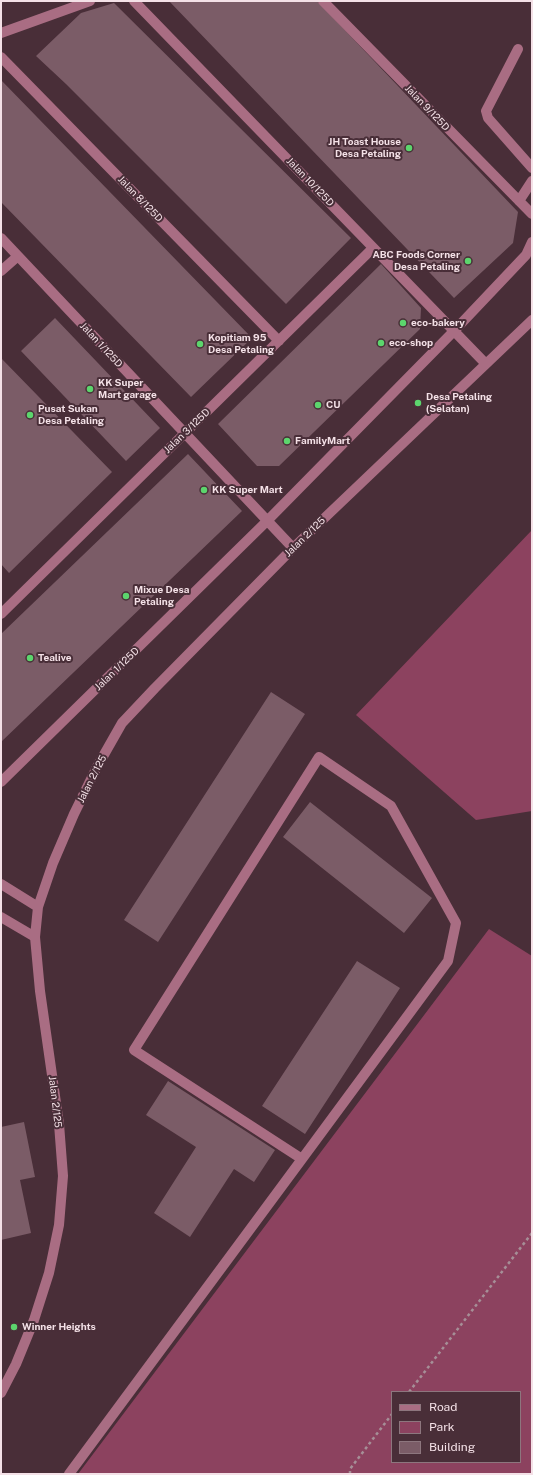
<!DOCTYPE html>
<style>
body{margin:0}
#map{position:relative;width:533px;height:1475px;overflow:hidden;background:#492e38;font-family:"Public Sans",sans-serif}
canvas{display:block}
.frame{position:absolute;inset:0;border:2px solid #f4e1e7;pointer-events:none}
.legend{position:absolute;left:391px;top:1391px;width:130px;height:72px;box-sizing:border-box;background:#492e38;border:1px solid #8d767e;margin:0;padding:5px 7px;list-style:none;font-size:12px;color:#f4e1e7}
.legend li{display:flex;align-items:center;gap:8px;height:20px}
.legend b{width:20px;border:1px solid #8d767e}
</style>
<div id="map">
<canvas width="533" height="1475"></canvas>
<div class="frame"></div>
<ul class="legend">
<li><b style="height:5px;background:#a96d83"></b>Road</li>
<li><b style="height:11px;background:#8c425f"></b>Park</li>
<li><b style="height:11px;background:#7b5c67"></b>Building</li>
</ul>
</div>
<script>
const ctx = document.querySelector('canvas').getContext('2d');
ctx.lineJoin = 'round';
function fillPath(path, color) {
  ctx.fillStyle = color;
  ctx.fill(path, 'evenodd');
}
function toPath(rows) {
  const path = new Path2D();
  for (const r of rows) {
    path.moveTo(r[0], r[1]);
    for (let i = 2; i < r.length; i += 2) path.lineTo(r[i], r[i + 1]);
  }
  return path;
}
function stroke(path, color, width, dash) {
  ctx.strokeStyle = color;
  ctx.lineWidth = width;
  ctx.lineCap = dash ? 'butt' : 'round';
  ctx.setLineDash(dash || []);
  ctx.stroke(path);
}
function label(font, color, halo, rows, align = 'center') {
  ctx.font = font + ' "Public Sans",sans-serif';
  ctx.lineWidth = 4;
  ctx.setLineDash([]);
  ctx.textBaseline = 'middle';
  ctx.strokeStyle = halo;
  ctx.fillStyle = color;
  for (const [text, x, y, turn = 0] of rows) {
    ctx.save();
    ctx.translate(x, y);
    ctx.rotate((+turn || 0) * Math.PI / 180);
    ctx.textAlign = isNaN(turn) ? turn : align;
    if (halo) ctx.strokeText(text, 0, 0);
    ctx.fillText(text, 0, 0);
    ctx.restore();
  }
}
fillPath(toPath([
 [532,530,532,811,476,820,356,715],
 [489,929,532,956,532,1474,78,1474],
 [392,1392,520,1392,520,1462,392,1462]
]), '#8c425f');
fillPath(toPath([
 [169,1,317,1,518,212,513,243,454,298],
 [114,3,351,238,286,304,66,84,36,56,81,13],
 [1,80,252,338,191,397,1,202],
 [381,264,421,308,420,329,279,466,257,466,218,424],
 [55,318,160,428,126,461,21,351],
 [1,358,112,472,9,573,1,564],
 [188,454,242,511,1,742,1,634],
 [271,692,305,714,158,942,124,920],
 [310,802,432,898,404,933,283,837],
 [357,961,400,988,305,1134,262,1106],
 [168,1081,275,1150,254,1182,234,1169,190,1237,154,1213,196,1147,146,1115],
 [24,1122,35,1177,20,1180,31,1233,1,1240,1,1127]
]), '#7b5c67');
stroke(toPath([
 [409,1392,532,1233],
 [350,1474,350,1469,392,1414]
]), '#a68f97', 2.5, [3, 3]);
stroke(toPath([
 [134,1,486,364],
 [323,1,532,214],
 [1,33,90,1],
 [518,49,486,111,488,118,532,168],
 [1,57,279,341],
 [519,201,532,181],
 [1,238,293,548],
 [1,271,18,256],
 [1,614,373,248],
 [1,782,267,521,454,331,526,255,532,242],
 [1,884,38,907],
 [1,917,35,937],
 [1,1393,16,1364,34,1320,49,1273,59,1225,63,1176,59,1124,40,991,35,937,38,907,53,863,74,814,97,767,122,723,155,688,293,548,532,320],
 [69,1474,302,1159,448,961,456,923,391,806,319,757,134,1050,302,1159]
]), '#a96d83', 10);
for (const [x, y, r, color] of [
 [409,148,4,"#5cd56d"],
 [468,261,4,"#5cd56d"],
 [403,323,4,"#5cd56d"],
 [381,343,4,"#5cd56d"],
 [200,344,4,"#5cd56d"],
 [90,389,4,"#5cd56d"],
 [418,403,4,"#5cd56d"],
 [318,405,4,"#5cd56d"],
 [30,415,4,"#5cd56d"],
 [287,441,4,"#5cd56d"],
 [204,490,4,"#5cd56d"],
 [126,596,4,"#5cd56d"],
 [30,658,4,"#5cd56d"],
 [14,1327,4,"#5cd56d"]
]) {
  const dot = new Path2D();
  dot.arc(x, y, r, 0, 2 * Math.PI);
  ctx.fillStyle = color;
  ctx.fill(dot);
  stroke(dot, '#492e38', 1.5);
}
label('10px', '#f4e1e7', '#492e38', [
 ["Jalan 9/125D",427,108,46],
 ["Jalan 10/125D",310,182,46],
 ["Jalan 8/125D",140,199,46],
 ["Jalan 1/125D",101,345,47],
 ["Jalan 3/125D",187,431,-44],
 ["Jalan 2/125",305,537,-44],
 ["Jalan 1/125D",117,669,-44],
 ["Jalan 2/125",92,779,-63],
 ["Jalan 2/125",55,1102,83]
]);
label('bold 10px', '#f4e1e7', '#492e38', [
 ["JH Toast House",401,142,"right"],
 ["Desa Petaling",401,154,"right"],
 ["ABC Foods Corner",460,255,"right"],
 ["Desa Petaling",460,267,"right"],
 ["eco-bakery",411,323],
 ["Kopitiam 95",208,338],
 ["Desa Petaling",208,350],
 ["eco-shop",389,343],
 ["KK Super",98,383],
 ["Mart garage",98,395],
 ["Desa Petaling",426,397],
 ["(Selatan)",426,409],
 ["CU",326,405],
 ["Pusat Sukan",38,409],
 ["Desa Petaling",38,421],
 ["FamilyMart",295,441],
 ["KK Super Mart",212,490],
 ["Mixue Desa",134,590],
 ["Petaling",134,602],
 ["Tealive",38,658],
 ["Winner Heights",22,1327]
], 'left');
</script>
